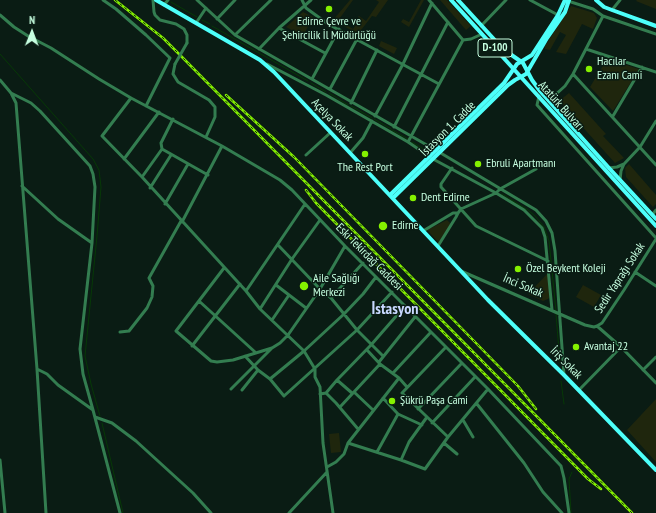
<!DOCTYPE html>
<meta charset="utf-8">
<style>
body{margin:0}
#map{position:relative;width:656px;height:513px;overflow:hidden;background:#0a1c14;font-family:"PT Sans Narrow",sans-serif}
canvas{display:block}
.north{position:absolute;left:12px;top:12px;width:40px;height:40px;-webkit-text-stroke:3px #0a1c14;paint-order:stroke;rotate:1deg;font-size:11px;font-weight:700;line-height:16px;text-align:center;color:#c6ffe0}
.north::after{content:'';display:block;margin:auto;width:14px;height:18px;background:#c6ffe0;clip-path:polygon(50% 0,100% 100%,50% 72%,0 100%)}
</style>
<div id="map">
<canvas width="656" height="513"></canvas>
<div class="north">N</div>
</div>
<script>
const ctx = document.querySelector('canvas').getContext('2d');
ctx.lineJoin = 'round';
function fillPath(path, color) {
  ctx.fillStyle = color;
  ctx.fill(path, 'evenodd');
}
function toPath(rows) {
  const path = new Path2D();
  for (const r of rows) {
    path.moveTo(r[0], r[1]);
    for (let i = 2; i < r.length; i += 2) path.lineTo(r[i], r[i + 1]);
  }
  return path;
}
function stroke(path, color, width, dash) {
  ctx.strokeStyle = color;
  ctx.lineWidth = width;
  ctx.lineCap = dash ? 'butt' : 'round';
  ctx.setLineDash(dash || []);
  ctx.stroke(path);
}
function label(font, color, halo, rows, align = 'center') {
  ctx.font = font + ' "PT Sans Narrow",sans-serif';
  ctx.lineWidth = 3;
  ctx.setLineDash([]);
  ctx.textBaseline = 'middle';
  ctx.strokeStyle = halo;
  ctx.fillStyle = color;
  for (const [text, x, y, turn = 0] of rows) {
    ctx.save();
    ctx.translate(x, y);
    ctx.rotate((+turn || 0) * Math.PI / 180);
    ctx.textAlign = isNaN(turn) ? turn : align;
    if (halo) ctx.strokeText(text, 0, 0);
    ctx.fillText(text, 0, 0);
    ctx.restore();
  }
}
fillPath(toPath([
 [350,0,353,0,337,22,333,20],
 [376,0,388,0,376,17,372,16,358,34,340,24,342,22,353,29,360,19,358,17,359,16,366,21,379,2],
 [421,0,424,0,409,27,401,22,403,19,409,22],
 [440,0,447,0,471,26,466,30],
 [637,0,656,0,656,9,636,1],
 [571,6,594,13,597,18,593,29,582,24,566,54,556,52,566,35,560,32,550,50,545,49,545,46],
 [303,12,313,17,303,36,286,27],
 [381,41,397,48,394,54,379,46],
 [607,59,639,69,613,111,590,87],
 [569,93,606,134,603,136,624,158,615,163,559,101],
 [629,164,656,195,656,204,653,207,626,177,625,168],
 [447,220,451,224,439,243,427,230],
 [549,272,549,298,548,299,543,301,528,294],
 [583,285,601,295,594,307,576,297],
 [656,399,656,462,627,430],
 [339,433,341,452,331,453,329,434]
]), '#1f260d');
stroke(toPath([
 [171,2,197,17],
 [202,20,210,24],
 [212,26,308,81],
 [0,54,93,159,99,170,101,187,97,236,85,356,91,384,100,416],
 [311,83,326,92],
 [329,93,348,105],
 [351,106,372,118],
 [374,119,391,129],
 [392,130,408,139],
 [412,142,430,153],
 [502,194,528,210,535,216,544,227,549,241,556,311],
 [556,314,560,363],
 [561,381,564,404],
 [102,423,123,513],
 [571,513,569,479,572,472]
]), '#073907', 1);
stroke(toPath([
 [103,0,116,9,146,35,170,58,146,106],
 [153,0,154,12,155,15,160,20,176,24,184,29,187,35,187,43],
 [197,0,235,35,439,152,536,210,546,221,552,233,555,251,564,375],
 [302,0,306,8,328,24,439,84],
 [429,0,463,40],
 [530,0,558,15],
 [568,1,593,9,603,16,656,34],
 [164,5,168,0],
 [612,10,620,0],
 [0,15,14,27,28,36,51,48,99,79,131,98,222,146,280,180,292,190,345,246,488,389,561,466,564,478,569,513],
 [217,19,235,0],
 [196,23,206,8],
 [481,26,506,0],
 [279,28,325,53],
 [235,35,271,0],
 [463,40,471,39,482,34],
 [259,49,279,28,311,0],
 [586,49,656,72],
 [175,64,173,74,178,82,209,100,215,107,215,117,206,137],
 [267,64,326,95,408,142,433,159,496,193,524,210,542,228,545,237,552,310],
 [573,74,656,165],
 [312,79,339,29],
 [0,80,11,93,16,103,37,369,46,513],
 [330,89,357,39],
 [11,93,31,103,40,111,90,166,93,174,95,187,92,243,80,349,83,374,93,410],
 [539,96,537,105,656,238],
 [554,96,565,86,573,74,603,16],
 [131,98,102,136,142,177,246,291,260,309,304,351,315,369,315,377,320,387,323,443,333,513],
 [351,103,377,50],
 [375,116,403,64,432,3],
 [613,116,642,67],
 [173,119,161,143,162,149,208,175],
 [394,127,448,22],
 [408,142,463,40],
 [350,153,363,138,372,121],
 [306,155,330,133],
 [124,159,159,112],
 [452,168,441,184,441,187,476,226,548,261],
 [609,168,617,167,624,164],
 [142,177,162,149],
 [620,180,621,171,624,164,640,147,656,121],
 [22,186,58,219,92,243],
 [150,188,171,155],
 [165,204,188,164],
 [652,215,656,210],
 [182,222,222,146],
 [423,231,453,213,458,213,461,209,496,193,500,189,536,169],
 [278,245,320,289,331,298,357,330,383,356],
 [438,246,456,217,458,213],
 [224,268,176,331,211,361,217,362,233,360,272,348,280,343,288,335,320,289,345,246],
 [461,271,585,325,594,327,597,326,621,347,656,383],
 [635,272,656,286],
 [276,285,306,308],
 [246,291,305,204],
 [331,298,363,263],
 [199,301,255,352],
 [260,309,292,259,320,220],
 [272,320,289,295],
 [597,326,602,323,624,290,656,239],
 [120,332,129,331,147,308,152,297,153,286,149,278,181,221],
 [192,346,240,284],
 [446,347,402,393,448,437],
 [367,350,380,364,399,378,407,387],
 [245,356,258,370,270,379,284,396,357,330,392,292],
 [379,362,415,317],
 [37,369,47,374,58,385,93,410,120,513],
 [643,370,656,357],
 [393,373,431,332],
 [270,379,304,351,344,314,363,294,376,277],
 [337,380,352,393],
 [231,389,271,349],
 [242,390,258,370],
 [579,390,621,347],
 [354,392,373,410],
 [326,393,336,403,358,429],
 [320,394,326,393,337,380,371,345,405,306],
 [383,398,398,414,422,425],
 [477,404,524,463,543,492,562,513],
 [340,407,380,364],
 [418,409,462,363],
 [95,417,112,423,136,441,193,493,211,513],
 [463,420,473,437],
 [432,423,475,377],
 [348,443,401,460,425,469,448,437,488,389],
 [444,443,457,454],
 [377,452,398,414],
 [0,460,5,513],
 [401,460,409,442,427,417],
 [327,467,336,462,344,454,348,443,399,378],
 [289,513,327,472]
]), '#337d50', 3);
stroke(toPath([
 [156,0,260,60,274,72,488,300,564,375,656,470],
 [451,0,656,226],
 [458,0,503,49,523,63,532,80,540,91,609,168,656,219],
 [596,0,604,7,612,10,656,26],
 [390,195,504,83,517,64,532,55,558,15,565,0],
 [393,198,508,85,515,80,526,74,547,38,565,12,569,0]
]), '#4dfffa', 4);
const rail = toPath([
 [115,0,163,38,180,55,632,513],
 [226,95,294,157,518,386,536,409],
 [306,190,316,203,588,479,601,489]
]);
stroke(rail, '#85f100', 2.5);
stroke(rail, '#0a1c14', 1, [3]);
stroke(toPath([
 [175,64,187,43]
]), '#337d50', 3);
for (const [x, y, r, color] of [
 [329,9,4,"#85f100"],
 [589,69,4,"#85f100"],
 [365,154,4,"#85f100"],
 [478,164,4,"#85f100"],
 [413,198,4,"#85f100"],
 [383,226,5,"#85f100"],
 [518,269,4,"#85f100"],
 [304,286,5,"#85f100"],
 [576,347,4,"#85f100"],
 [392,401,4,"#85f100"]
]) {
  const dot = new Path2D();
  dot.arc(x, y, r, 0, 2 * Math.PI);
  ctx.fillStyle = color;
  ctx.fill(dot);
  stroke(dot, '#0a1c14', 1.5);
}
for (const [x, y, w] of [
 [495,48,34]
]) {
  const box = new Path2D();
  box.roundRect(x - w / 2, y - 9, w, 18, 3);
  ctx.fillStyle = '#0a1c14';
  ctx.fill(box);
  stroke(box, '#c6ffe0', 1);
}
label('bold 11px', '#c6ffe0', null, [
 ["D-100",495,48]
]);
label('12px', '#c6ffe0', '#0a1c14', [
 ["Edirne Çevre ve",329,22,"center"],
 ["Şehircilik İl Müdürlüğü",329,36,"center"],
 ["Hacılar",597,62],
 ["Ezanı Cami",597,76],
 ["Ebruli Apartmanı",486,164],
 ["The Rest Port",365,168,"center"],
 ["Dent Edirne",421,198],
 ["Edirne",392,226],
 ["Özel Beykent Koleji",526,269],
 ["Aile Sağlığı",313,279],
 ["Merkezi",313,293],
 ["Avantaj 22",584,347],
 ["Şükrü Paşa Cami",400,401]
], 'left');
label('12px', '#c6ffe0', '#0a1c14', [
 ["Atatürk Bulvarı",561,106,48],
 ["Açelya Sokak",332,120,46],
 ["İstasyon 1. Cadde",448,129,-45],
 ["Eski Tekirdağ Caddesi",369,257,45],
 ["Sedir Yaprağı Sokak",620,278,-57],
 ["İnci Sokak",523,286,23],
 ["İriş Sokak",566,363,45]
]);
label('bold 16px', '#c8d8ff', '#0a1c14', [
 ["İstasyon",395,309]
]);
</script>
